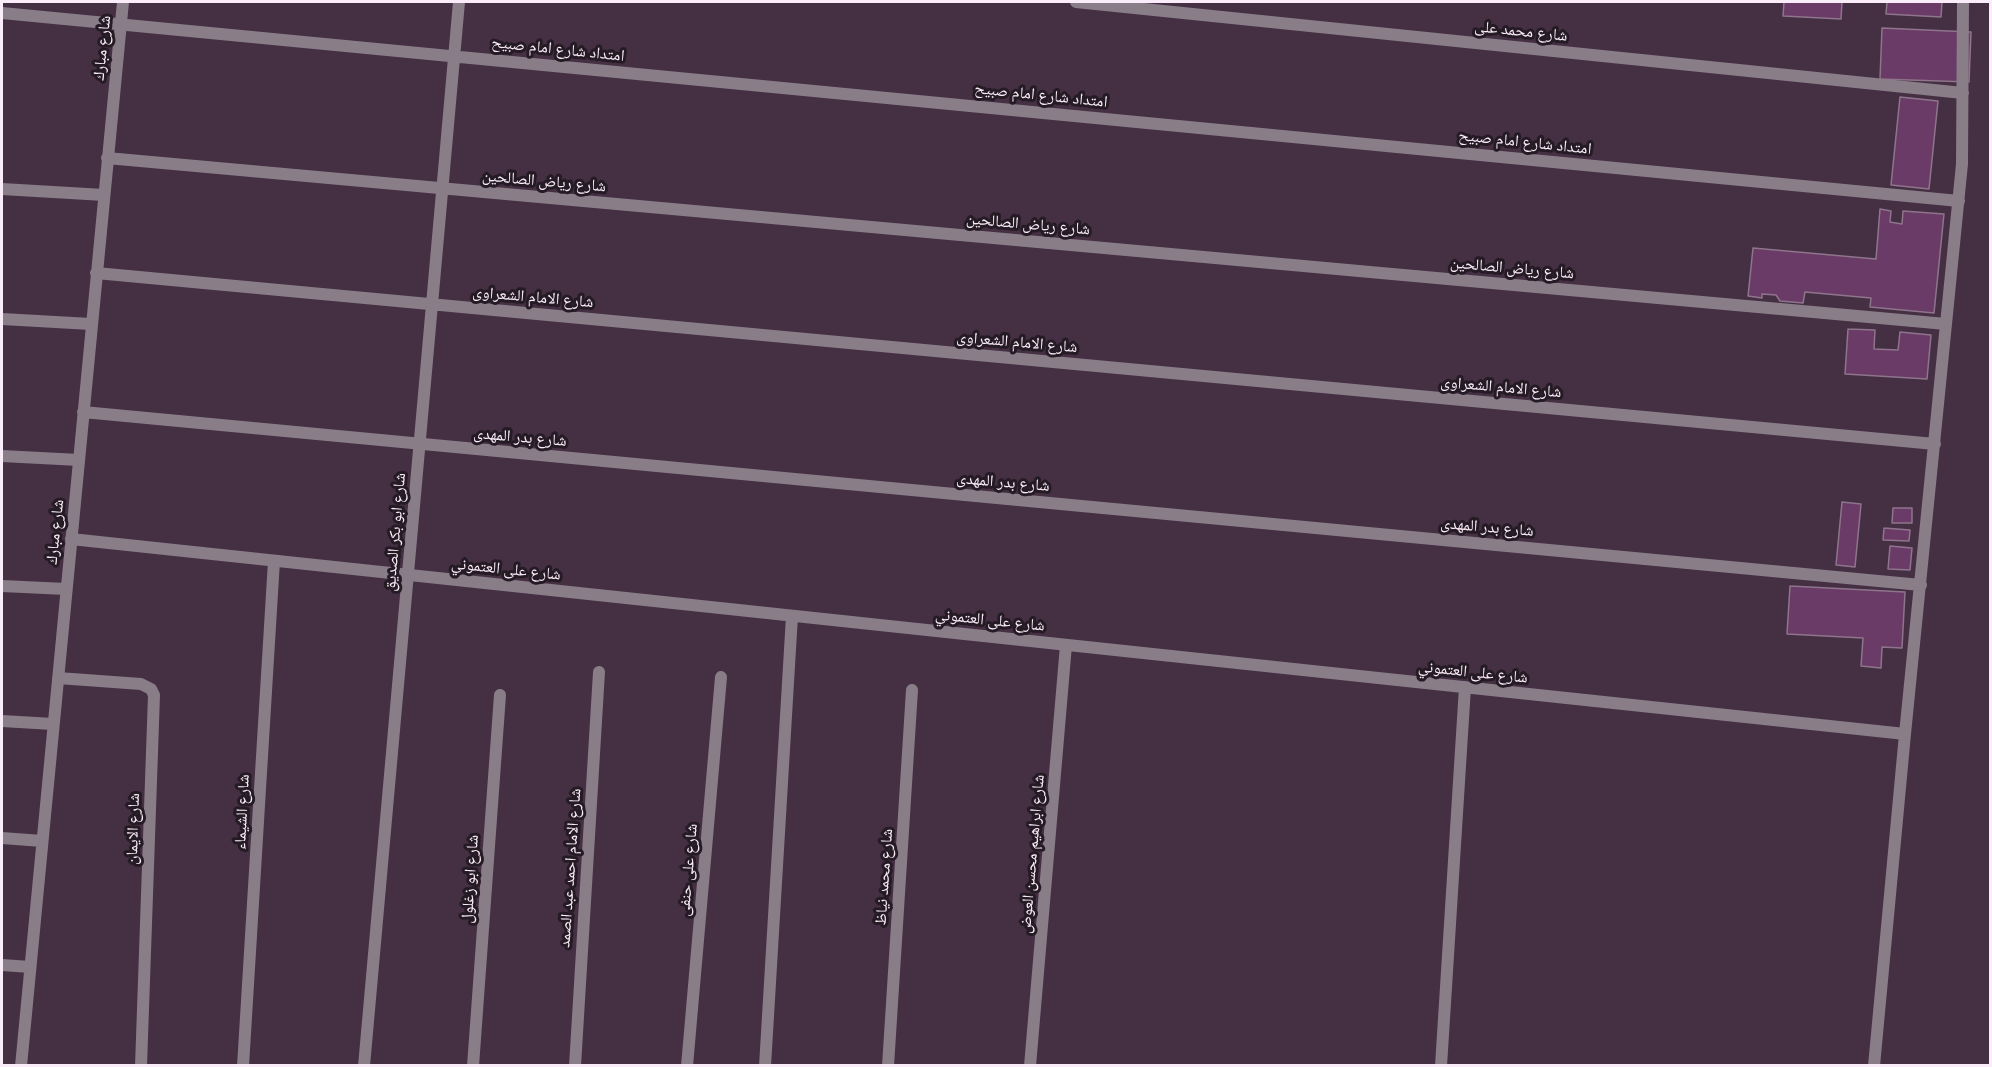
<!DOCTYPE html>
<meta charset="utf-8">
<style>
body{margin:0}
#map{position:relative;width:1992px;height:1067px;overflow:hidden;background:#452f43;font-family:"Public Sans",sans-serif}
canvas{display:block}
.frame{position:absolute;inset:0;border:3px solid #fbecf9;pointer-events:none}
</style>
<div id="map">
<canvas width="1992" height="1067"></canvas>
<div class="frame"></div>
</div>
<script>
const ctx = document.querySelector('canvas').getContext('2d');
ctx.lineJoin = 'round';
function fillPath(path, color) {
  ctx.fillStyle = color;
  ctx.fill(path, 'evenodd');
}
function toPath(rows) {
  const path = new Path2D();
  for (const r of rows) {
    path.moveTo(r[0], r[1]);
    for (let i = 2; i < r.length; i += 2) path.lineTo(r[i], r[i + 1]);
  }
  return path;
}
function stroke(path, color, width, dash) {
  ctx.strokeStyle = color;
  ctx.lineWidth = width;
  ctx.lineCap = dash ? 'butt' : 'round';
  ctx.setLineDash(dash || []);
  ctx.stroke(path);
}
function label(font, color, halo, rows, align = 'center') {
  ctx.font = font + ' "Public Sans","Noto Naskh Arabic",sans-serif';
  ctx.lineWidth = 6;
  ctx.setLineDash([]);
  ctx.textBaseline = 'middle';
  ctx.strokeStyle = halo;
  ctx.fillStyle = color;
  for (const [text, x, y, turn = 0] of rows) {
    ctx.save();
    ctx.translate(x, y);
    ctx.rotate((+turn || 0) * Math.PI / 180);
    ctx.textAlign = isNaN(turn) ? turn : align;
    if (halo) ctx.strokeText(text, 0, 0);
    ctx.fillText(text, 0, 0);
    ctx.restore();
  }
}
const building = toPath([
 [1784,2,1842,2,1841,19,1783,16,1784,2],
 [1887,2,1942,2,1941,17,1886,14,1887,2],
 [1882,28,1971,32,1969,82,1880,79,1882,28],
 [1900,97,1938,101,1929,189,1891,185,1900,97],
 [1880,209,1891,211,1890,222,1902,224,1903,211,1944,214,1934,313,1870,307,1871,298,1805,292,1803,303,1780,301,1776,295,1762,294,1762,298,1748,296,1753,248,1876,259,1880,209],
 [1848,329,1875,330,1874,349,1898,350,1900,332,1931,335,1927,379,1845,374,1848,329],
 [1842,502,1861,504,1855,567,1836,565,1842,502],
 [1893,508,1912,508,1912,523,1892,523,1893,508],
 [1884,528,1910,530,1909,541,1883,540,1884,528],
 [1890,546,1912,548,1910,570,1888,569,1890,546],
 [1790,586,1905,592,1902,648,1882,647,1881,668,1861,666,1863,638,1787,634,1790,586]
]);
fillPath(building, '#6a3b67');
stroke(building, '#8e758c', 1.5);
stroke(toPath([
 [1076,2,1963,93],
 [2,13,1959,201],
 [107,158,1946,324],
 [2,189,104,195],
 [96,273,1935,444],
 [2,319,91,324],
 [83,412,1921,585],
 [2,456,79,460],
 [71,539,1905,734],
 [2,586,66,589],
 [58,678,141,684,151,689,154,695,141,1066],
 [2,721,53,724],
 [2,838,42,841],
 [2,965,30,967],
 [21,1066,123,2],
 [243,1066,274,561],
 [364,1066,459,2],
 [473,1066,500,695],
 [575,1066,599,672],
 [687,1066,721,677],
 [765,1066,792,616],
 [888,1066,912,690],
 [1030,1066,1066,645],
 [1441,1066,1465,687],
 [1874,1066,1905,734,1962,164,1963,2]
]), '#897d88', 12);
label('16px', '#fbecf9', '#251b24', [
 ["شارع محمد على",1521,31,6],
 ["شارع مبارك",102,48,-84],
 ["امتداد شارع امام صبيح",558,49,6],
 ["امتداد شارع امام صبيح",1041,95,6],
 ["امتداد شارع امام صبيح",1525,142,6],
 ["شارع رياض الصالحين",544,181,5],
 ["شارع رياض الصالحين",1028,224,5],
 ["شارع رياض الصالحين",1512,268,5],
 ["شارع الامام الشعراوى",533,297,5],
 ["شارع الامام الشعراوى",1017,342,5],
 ["شارع الامام الشعراوى",1501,387,5],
 ["شارع بدر المهدى",520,437,5],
 ["شارع بدر المهدى",1003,482,5],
 ["شارع بدر المهدى",1487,527,5],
 ["شارع مبارك",55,532,-84],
 ["شارع ابو بكر الصديق",395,532,-85],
 ["شارع على العتموني",506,569,6],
 ["شارع على العتموني",990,620,6],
 ["شارع على العتموني",1473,672,6],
 ["شارع الشيماء",242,812,-87],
 ["شارع الايمان",133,829,-88],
 ["شارع ابراهيم محسن العوض",1032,854,-85],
 ["شارع الامام احمد عبد الصمد",570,868,-86],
 ["شارع على حنفى",688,870,-85],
 ["شارع محمد نياظ",884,877,-86],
 ["شارع ابو زغلول",470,879,-86]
]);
</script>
